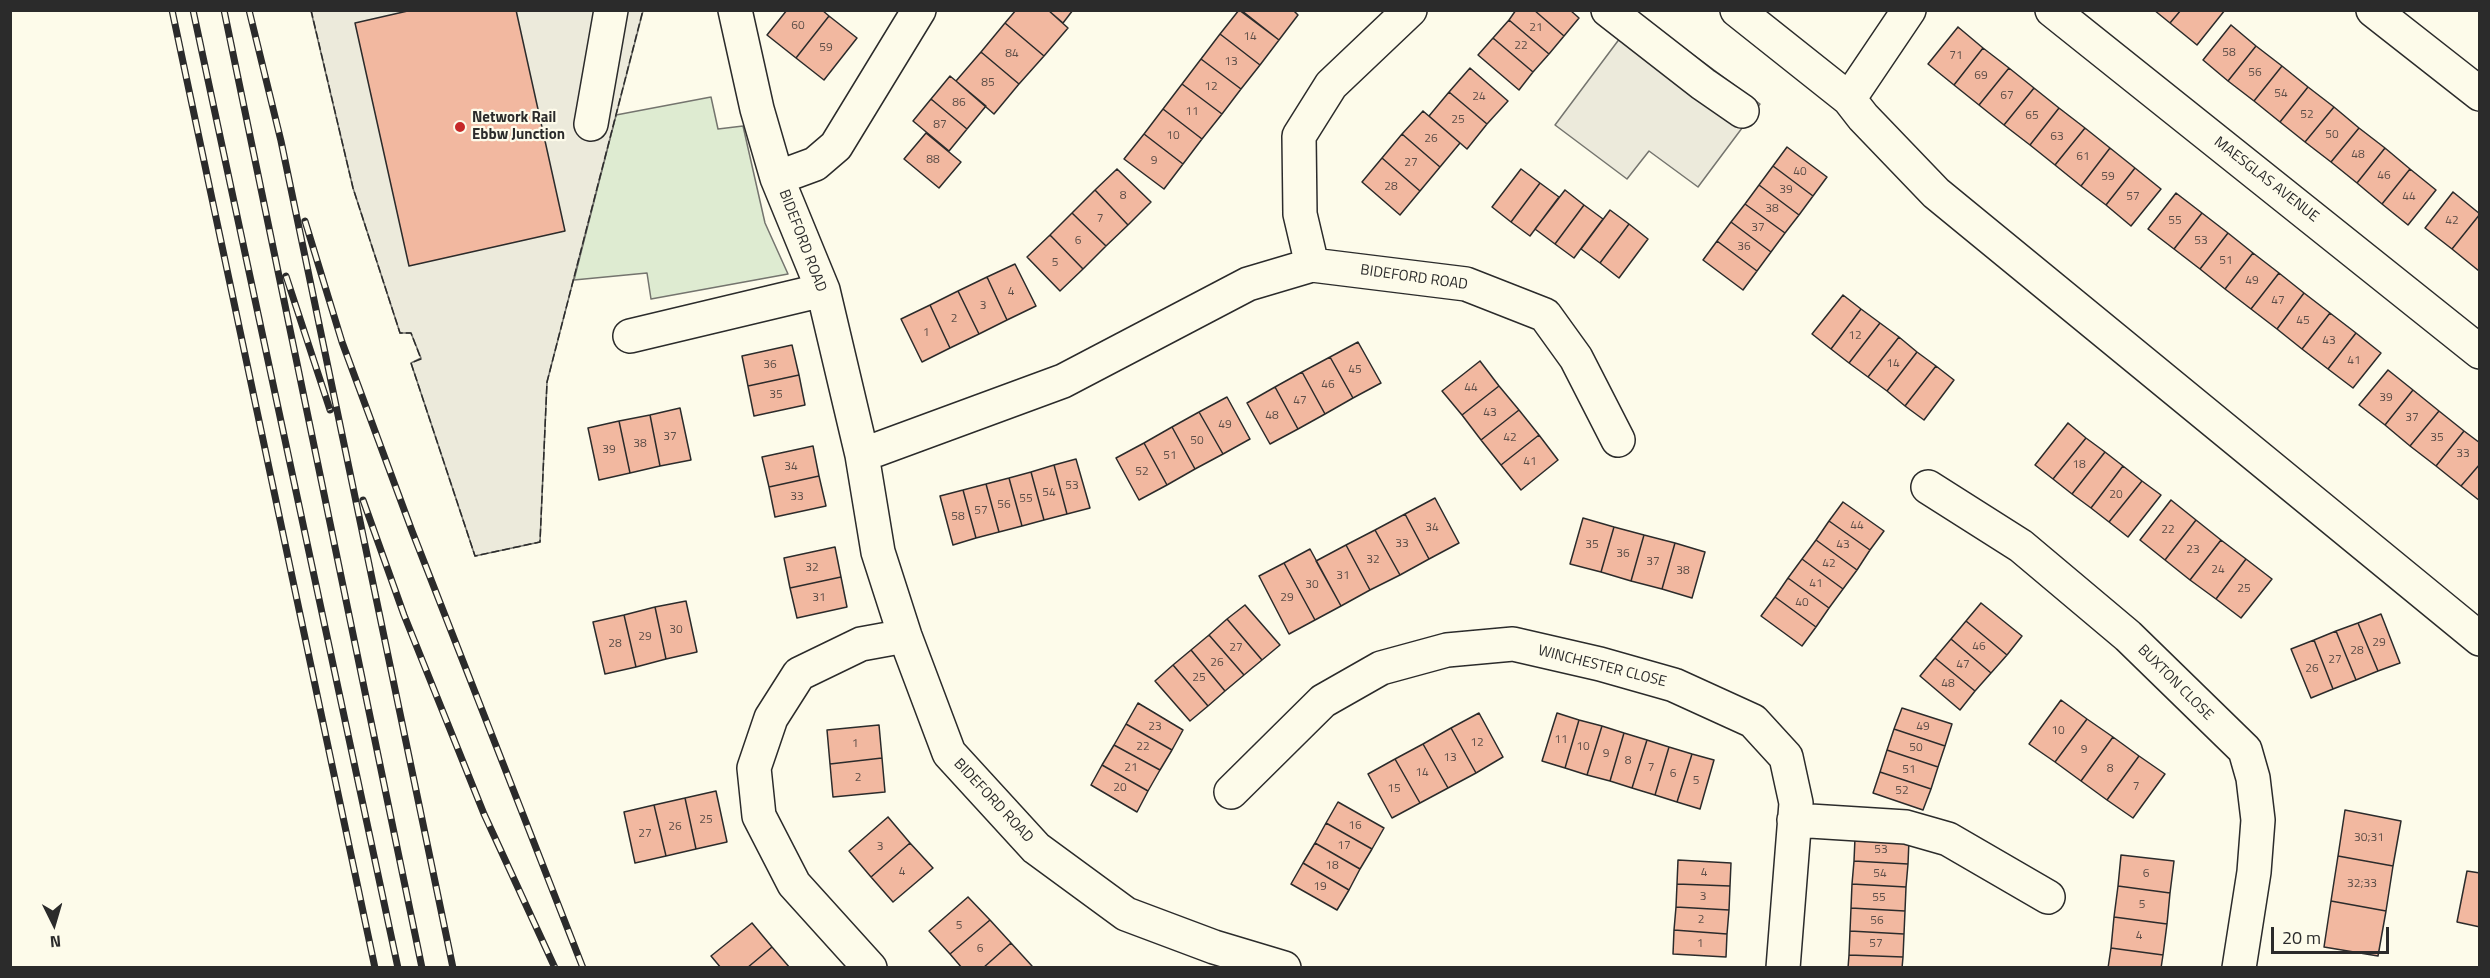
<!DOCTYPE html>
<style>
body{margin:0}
#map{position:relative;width:2490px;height:978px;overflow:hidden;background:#fdfbea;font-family:"Titillium Web",sans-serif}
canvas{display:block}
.frame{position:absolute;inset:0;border:12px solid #2b2b2b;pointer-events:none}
.north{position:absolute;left:24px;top:894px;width:60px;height:60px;-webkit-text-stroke:4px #fdfbea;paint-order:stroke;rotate:175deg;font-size:16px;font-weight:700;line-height:24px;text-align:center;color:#2b2b2b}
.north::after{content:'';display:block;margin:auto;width:21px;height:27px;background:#2b2b2b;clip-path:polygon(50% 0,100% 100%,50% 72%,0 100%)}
.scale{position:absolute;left:2271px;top:927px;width:118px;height:27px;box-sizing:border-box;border:3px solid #2b2b2b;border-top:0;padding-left:8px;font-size:18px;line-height:21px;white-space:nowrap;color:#2b2b2b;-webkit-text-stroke:4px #fdfbea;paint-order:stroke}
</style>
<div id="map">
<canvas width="2490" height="978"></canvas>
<div class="frame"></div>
<div class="north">N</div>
<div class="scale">20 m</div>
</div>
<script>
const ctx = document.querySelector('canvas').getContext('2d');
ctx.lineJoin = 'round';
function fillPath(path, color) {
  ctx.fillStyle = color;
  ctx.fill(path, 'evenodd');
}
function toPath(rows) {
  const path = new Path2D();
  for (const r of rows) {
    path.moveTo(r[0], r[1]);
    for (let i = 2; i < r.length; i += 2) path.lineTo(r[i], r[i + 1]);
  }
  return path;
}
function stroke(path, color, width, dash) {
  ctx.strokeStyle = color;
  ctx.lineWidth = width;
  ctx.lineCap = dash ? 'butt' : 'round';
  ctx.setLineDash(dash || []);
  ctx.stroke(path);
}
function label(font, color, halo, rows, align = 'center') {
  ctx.font = font + ' "Titillium Web",sans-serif';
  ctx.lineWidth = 4.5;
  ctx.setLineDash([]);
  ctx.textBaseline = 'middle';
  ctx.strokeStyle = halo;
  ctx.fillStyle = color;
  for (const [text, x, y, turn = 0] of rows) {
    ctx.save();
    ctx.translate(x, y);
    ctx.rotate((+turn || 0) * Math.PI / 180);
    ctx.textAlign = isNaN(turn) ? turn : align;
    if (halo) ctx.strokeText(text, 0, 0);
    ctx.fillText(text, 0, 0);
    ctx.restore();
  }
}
const green = toPath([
 [711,97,718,129,743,126,765,223,788,274,651,299,647,273,574,280,616,115,711,97]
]);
fillPath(green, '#deebd1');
stroke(green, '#74746e', 1.5);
const parking = toPath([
 [311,11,643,11,547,382,540,542,475,556,411,363,421,358,411,333,400,333,353,188,311,11],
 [1638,14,1760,104,1698,187,1649,151,1627,179,1555,125,1638,14]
]);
fillPath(parking, '#eceadb');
stroke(parking, '#74746e', 1.5);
const building = toPath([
 [412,10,516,10,565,231,409,266,355,23,412,10],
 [787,10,822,10,829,16,796,58,767,35,787,10],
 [1016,10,1048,10,1068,28,1044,56,1005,23,1016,10],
 [1048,10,1073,10,1063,23,1048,10],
 [1239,10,1279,40,1260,65,1220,34,1239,10],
 [1241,10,1293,10,1298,15,1279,40,1241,10],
 [1516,10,1534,10,1564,36,1549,54,1509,20,1516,10],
 [1534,10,1570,10,1579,18,1564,36,1534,10],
 [2154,10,2181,10,2170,23,2154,10],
 [2181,10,2225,10,2197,45,2170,23,2181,10],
 [829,16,857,38,824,80,796,58,829,16],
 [1509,20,1549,54,1533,72,1493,38,1509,20],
 [1005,23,1044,56,1019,84,981,52,1005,23],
 [2231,25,2256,46,2228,81,2203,60,2231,25],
 [1958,27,1983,48,1954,85,1928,64,1958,27],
 [1220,34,1260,65,1241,89,1201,59,1220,34],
 [1493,38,1533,72,1519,90,1478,55,1493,38],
 [2256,46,2282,66,2254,101,2228,81,2256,46],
 [1983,48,2009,68,1979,105,1954,85,1983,48],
 [981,52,1019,84,994,114,956,81,981,52],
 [1201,59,1241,89,1222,114,1182,84,1201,59],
 [2282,66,2308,87,2280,122,2254,101,2282,66],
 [1470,68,1508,101,1487,124,1449,92,1470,68],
 [2009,68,2034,88,2004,125,1979,105,2009,68],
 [950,76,986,106,967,129,931,99,950,76],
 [1182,84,1222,114,1202,139,1163,109,1182,84],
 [2308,87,2334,107,2305,142,2280,122,2308,87],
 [2034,88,2059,108,2030,145,2004,125,2034,88],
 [1449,92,1487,124,1467,149,1429,116,1449,92],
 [931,99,967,129,949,151,913,121,931,99],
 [2334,107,2359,128,2331,162,2305,142,2334,107],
 [2059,108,2085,128,2055,165,2030,145,2059,108],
 [1163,109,1202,139,1183,164,1144,134,1163,109],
 [1423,111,1460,143,1440,167,1402,134,1423,111],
 [2085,128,2110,148,2081,186,2055,165,2085,128],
 [2359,128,2385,148,2357,183,2331,162,2359,128],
 [926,133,961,162,939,188,904,159,926,133],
 [1144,134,1183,164,1164,189,1124,159,1144,134],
 [1402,134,1440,167,1420,191,1382,158,1402,134],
 [1787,147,1827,177,1813,196,1773,166,1787,147],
 [2110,148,2135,168,2106,205,2081,186,2110,148],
 [2385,148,2410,169,2382,204,2357,183,2385,148],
 [1382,158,1420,191,1400,215,1362,182,1382,158],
 [1773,166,1813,196,1799,215,1759,185,1773,166],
 [2135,168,2161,189,2131,226,2106,205,2135,168],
 [1117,169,1151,202,1128,225,1095,190,1117,169],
 [1521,169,1540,183,1511,222,1492,207,1521,169],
 [2410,169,2436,190,2408,225,2382,204,2410,169],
 [1540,183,1559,197,1530,236,1511,222,1540,183],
 [1759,185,1799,215,1785,233,1745,204,1759,185],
 [1095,190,1128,225,1106,246,1072,213,1095,190],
 [1565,190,1584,205,1555,244,1535,229,1565,190],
 [2453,192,2480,214,2452,249,2425,228,2453,192],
 [2176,193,2202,213,2174,249,2148,229,2176,193],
 [1745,204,1785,233,1771,252,1731,222,1745,204],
 [1584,205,1603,219,1574,258,1555,244,1584,205],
 [1610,210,1629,224,1600,263,1581,249,1610,210],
 [1072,213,1106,246,1083,269,1050,235,1072,213],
 [2202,213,2228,233,2200,269,2174,249,2202,213],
 [2480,214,2480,270,2479,271,2452,249,2480,214],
 [1731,222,1771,252,1757,271,1717,241,1731,222],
 [1629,224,1648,239,1619,278,1600,263,1629,224],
 [2228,233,2253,253,2225,289,2200,269,2228,233],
 [1050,235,1083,269,1060,291,1027,257,1050,235],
 [1717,241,1757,271,1743,290,1703,260,1717,241],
 [2253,253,2279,273,2251,309,2225,289,2253,253],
 [1015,264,1036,306,1007,320,987,277,1015,264],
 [2279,273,2304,293,2277,329,2251,309,2279,273],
 [987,277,1007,320,979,334,958,291,987,277],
 [958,291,979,334,950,348,930,305,958,291],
 [2304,293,2330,313,2302,349,2277,329,2304,293],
 [1843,295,1861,309,1831,349,1812,334,1843,295],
 [930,305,950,348,922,362,901,319,930,305],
 [1861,309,1880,323,1849,363,1831,349,1861,309],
 [2330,313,2356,333,2328,369,2302,349,2330,313],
 [1880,323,1899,337,1868,377,1849,363,1880,323],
 [2356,333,2381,353,2353,388,2328,369,2356,333],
 [1899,337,1917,352,1887,391,1868,377,1899,337],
 [1358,342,1381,383,1353,398,1330,357,1358,342],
 [792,345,799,375,748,386,742,356,792,345],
 [1917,352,1936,366,1905,406,1887,391,1917,352],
 [1330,357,1353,398,1325,414,1302,372,1330,357],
 [1480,361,1499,386,1462,415,1442,391,1480,361],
 [1936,366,1954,380,1924,420,1905,406,1936,366],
 [2388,370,2413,390,2385,425,2359,405,2388,370],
 [1302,372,1325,414,1298,429,1275,387,1302,372],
 [799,375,805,405,754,416,748,386,799,375],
 [1499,386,1519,410,1481,440,1462,415,1499,386],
 [1275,387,1298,429,1270,444,1247,403,1275,387],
 [2413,390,2439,411,2410,446,2385,425,2413,390],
 [1227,397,1250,439,1223,454,1199,412,1227,397],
 [680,408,691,460,660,466,650,415,680,408],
 [1519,410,1539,435,1501,465,1481,440,1519,410],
 [2439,411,2464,431,2436,466,2410,446,2439,411],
 [1199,412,1223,454,1195,469,1172,427,1199,412],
 [650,415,660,466,630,473,619,421,650,415],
 [619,421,630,473,599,480,588,428,619,421],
 [2068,423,2086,438,2053,479,2035,465,2068,423],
 [1172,427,1195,469,1167,485,1144,443,1172,427],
 [2464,431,2480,443,2480,464,2461,486,2436,466,2464,431],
 [1539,435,1558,460,1521,490,1501,465,1539,435],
 [2086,438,2105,452,2072,494,2053,479,2086,438],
 [1144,443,1167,485,1139,500,1116,458,1144,443],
 [813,446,819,476,769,487,762,457,813,446],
 [2105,452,2123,466,2091,508,2072,494,2105,452],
 [1076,459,1090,508,1067,514,1054,465,1076,459],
 [2480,464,2480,501,2461,486,2480,464],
 [1054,465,1067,514,1044,520,1031,472,1054,465],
 [2123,466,2142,481,2109,522,2091,508,2123,466],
 [1031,472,1044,520,1022,526,1009,478,1031,472],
 [819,476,826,506,775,517,769,487,819,476],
 [1009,478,1022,526,999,532,986,484,1009,478],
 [2142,481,2161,495,2128,537,2109,522,2142,481],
 [986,484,999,532,976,538,963,490,986,484],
 [963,490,976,538,953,545,940,496,963,490],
 [1435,498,1459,543,1429,559,1405,514,1435,498],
 [2171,500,2196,520,2165,560,2140,540,2171,500],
 [1843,502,1884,531,1870,550,1829,521,1843,502],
 [1405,514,1429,559,1400,575,1375,530,1405,514],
 [1583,518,1614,527,1601,572,1570,564,1583,518],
 [2196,520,2221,540,2190,580,2165,560,2196,520],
 [1829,521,1870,550,1857,570,1816,540,1829,521],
 [1614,527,1644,535,1631,581,1601,572,1614,527],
 [1375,530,1400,575,1370,590,1346,545,1375,530],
 [1644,535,1675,543,1662,589,1631,581,1644,535],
 [1816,540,1857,570,1843,589,1802,559,1816,540],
 [2221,540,2246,559,2216,599,2190,580,2221,540],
 [1675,543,1705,552,1692,598,1662,589,1675,543],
 [1346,545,1370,590,1341,606,1316,561,1346,545],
 [835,547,841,577,790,588,784,558,835,547],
 [1310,549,1341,606,1315,620,1284,563,1310,549],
 [1802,559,1843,589,1829,608,1788,578,1802,559],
 [2246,559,2272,579,2241,618,2216,599,2246,559],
 [1284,563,1315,620,1289,634,1259,576,1284,563],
 [841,577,847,607,797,618,790,588,841,577],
 [1788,578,1829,608,1816,627,1775,597,1788,578],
 [1775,597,1816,627,1802,646,1761,616,1775,597],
 [686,601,697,652,666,659,655,607,686,601],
 [1981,603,2022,636,2007,655,1966,621,1981,603],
 [1245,605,1280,645,1262,660,1227,619,1245,605],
 [655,607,666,659,636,667,624,615,655,607],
 [2381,614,2400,663,2378,671,2358,623,2381,614],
 [624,615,636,667,605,674,593,622,624,615],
 [1227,619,1262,660,1244,675,1209,635,1227,619],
 [1966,621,2007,655,1991,673,1951,639,1966,621],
 [2358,623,2378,671,2356,680,2336,631,2358,623],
 [2336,631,2356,680,2333,689,2314,640,2336,631],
 [1209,635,1244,675,1225,691,1191,650,1209,635],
 [1951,639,1991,673,1975,691,1935,658,1951,639],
 [2314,640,2333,689,2311,698,2291,649,2314,640],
 [1191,650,1225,691,1208,706,1173,665,1191,650],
 [1935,658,1975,691,1960,710,1920,676,1935,658],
 [1173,665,1208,706,1190,721,1155,681,1173,665],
 [2061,700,2087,719,2055,762,2029,744,2061,700],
 [1138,703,1183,730,1172,750,1126,724,1138,703],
 [1902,708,1952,724,1945,746,1894,729,1902,708],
 [1479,713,1503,757,1476,773,1451,728,1479,713],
 [1557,713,1579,720,1565,768,1542,761,1557,713],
 [2087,719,2113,737,2081,781,2055,762,2087,719],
 [1579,720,1602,726,1587,775,1565,768,1579,720],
 [1126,724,1172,750,1160,770,1114,745,1126,724],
 [879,725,882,758,830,764,827,730,879,725],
 [1602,726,1624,733,1610,781,1587,775,1602,726],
 [1451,728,1476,773,1448,788,1423,744,1451,728],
 [1894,729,1945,746,1938,767,1887,750,1894,729],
 [1624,733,1647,740,1632,788,1610,781,1624,733],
 [2113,737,2139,756,2107,800,2081,781,2113,737],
 [1647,740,1669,747,1655,795,1632,788,1647,740],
 [1423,744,1448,788,1420,803,1395,759,1423,744],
 [1114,745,1160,770,1148,791,1102,765,1114,745],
 [1669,747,1692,754,1677,802,1655,795,1669,747],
 [1887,750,1938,767,1931,789,1880,772,1887,750],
 [1692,754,1714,760,1700,809,1677,802,1692,754],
 [2139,756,2165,774,2133,818,2107,800,2139,756],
 [882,758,885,792,833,797,830,764,882,758],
 [1395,759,1420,803,1392,818,1368,774,1395,759],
 [1102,765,1148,791,1137,812,1091,785,1102,765],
 [1880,772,1931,789,1923,810,1873,793,1880,772],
 [716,791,727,842,696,849,685,798,716,791],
 [685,798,696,849,666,856,654,805,685,798],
 [1338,802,1384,828,1372,849,1326,823,1338,802],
 [654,805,666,856,635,863,624,812,654,805],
 [2345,810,2401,821,2393,866,2338,856,2345,810],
 [888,817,910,843,871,877,849,851,888,817],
 [1326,823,1372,849,1360,869,1315,843,1326,823],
 [1855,838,1909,840,1908,864,1854,861,1855,838],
 [910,843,933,868,893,902,871,877,910,843],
 [1315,843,1360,869,1349,890,1303,863,1315,843],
 [2121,855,2174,861,2170,893,2118,886,2121,855],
 [2338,856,2393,866,2386,911,2331,901,2338,856],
 [1678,860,1731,863,1730,886,1677,884,1678,860],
 [1854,861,1908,864,1906,887,1852,884,1854,861],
 [1303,863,1349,890,1337,910,1291,884,1303,863],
 [2467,871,2480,873,2480,927,2457,922,2467,871],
 [1677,884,1730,886,1729,910,1676,907,1677,884],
 [1852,884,1906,887,1905,911,1851,908,1852,884],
 [2118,886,2170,893,2167,924,2114,917,2118,886],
 [968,897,990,920,950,954,929,931,968,897],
 [2331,901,2386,911,2378,956,2324,947,2331,901],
 [1676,907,1729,910,1727,934,1674,930,1676,907],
 [1851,908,1905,911,1904,934,1850,931,1851,908],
 [2114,917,2167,924,2163,955,2111,948,2114,917],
 [990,920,1011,943,983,968,962,968,950,954,990,920],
 [752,923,772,947,747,968,721,968,711,956,752,923],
 [1674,930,1727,934,1726,957,1673,954,1674,930],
 [1850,931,1904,934,1903,957,1849,955,1850,931],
 [1011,943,1032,966,1030,968,983,968,1011,943],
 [772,947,790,968,747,968,772,947],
 [2111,948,2163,955,2161,968,2108,968,2111,948],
 [1849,955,1903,957,1902,968,1848,968,1849,955]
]);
fillPath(building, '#f2b8a0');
stroke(building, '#2b2b2b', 1.5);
const minor = toPath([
 [735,10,757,109,777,178],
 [919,10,836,146,815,164,777,178,823,290,862,455,878,552,905,636,949,753,1036,848,1126,914,1214,947,1284,968],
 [1608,10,1703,84,1742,111],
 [1737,10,1849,99],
 [1909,10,1849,99,1863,117,1936,193,2480,639],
 [2052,10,2480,352],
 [2373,10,2480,94],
 [591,124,611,10],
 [1312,265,1466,284,1545,315,1576,358,1618,440],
 [630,336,823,290],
 [862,455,1063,381,1248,284,1312,265,1300,214,1299,136,1331,85,1410,10],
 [1928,487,2021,546,2128,636,2245,750,2253,778,2258,820,2254,872,2239,968],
 [1231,792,1323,701,1381,668,1447,650,1513,644,1600,664,1674,685,1753,721,1786,757,1796,803,1783,968],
 [1794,820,1906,827,1948,839,2048,897],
 [870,968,794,884,759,816,754,768,771,718,799,674,861,644,905,636]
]);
stroke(minor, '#2b2b2b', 36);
stroke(minor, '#fdfbea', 33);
const rail = toPath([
 [172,10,375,968],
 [193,10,398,968],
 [224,10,422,968],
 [249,10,281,141,453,968],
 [305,221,342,342,412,531,583,968],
 [286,276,330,410],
 [363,500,404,615,484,814,555,968]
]);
stroke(rail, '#2b2b2b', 7);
stroke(rail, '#fdfbea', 4.5, [14]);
stroke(toPath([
 [311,10,353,188,400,333,411,333,421,359,411,363,475,556,540,542,547,382,643,10]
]), '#2b2b2b', 1.5, [8, 3]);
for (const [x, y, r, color] of [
 [460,127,6,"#c62828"]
]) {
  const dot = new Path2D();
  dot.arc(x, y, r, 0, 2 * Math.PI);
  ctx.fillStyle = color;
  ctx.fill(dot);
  stroke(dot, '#fdfbea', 2);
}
label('12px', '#5d4e48', null, [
 ["60",798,26],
 ["21",1536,28],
 ["14",1250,37],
 ["22",1521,46],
 ["59",826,48],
 ["58",2229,53],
 ["84",1012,54],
 ["71",1956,56],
 ["13",1231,62],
 ["56",2255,73],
 ["69",1981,76],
 ["85",988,83],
 ["12",1211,87],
 ["54",2281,94],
 ["67",2007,96],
 ["24",1479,97],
 ["86",959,103],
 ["11",1192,112],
 ["52",2307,115],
 ["65",2032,116],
 ["25",1458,120],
 ["87",940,125],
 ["50",2332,135],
 ["10",1173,136],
 ["63",2057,137],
 ["26",1431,139],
 ["48",2358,155],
 ["61",2083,157],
 ["88",933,160],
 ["9",1154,161],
 ["27",1411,163],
 ["40",1800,172],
 ["46",2384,176],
 ["59",2108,177],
 ["28",1391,187],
 ["39",1786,190],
 ["8",1123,196],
 ["57",2133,197],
 ["44",2409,197],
 ["38",1772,209],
 ["7",1100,219],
 ["55",2175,221],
 ["42",2452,221],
 ["37",1758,228],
 ["6",1078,241],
 ["53",2201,241],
 ["36",1744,247],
 ["51",2226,261],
 ["5",1055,263],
 ["49",2252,281],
 ["4",1011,292],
 ["47",2278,301],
 ["3",983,306],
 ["2",954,319],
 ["45",2303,321],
 ["1",926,333],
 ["12",1855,336],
 ["43",2329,341],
 ["41",2354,361],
 ["14",1893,364],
 ["36",770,365],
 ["45",1355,370],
 ["46",1328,385],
 ["44",1471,388],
 ["35",776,395],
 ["39",2386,398],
 ["47",1300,401],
 ["43",1490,413],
 ["48",1272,416],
 ["37",2412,418],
 ["49",1225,425],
 ["37",670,437],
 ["42",1510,438],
 ["35",2437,438],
 ["50",1197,441],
 ["38",640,444],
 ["39",609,450],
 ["33",2463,454],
 ["51",1170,456],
 ["41",1530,462],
 ["18",2079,465],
 ["34",791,467],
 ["52",1142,472],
 ["53",1072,486],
 ["54",1049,493],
 ["20",2116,495],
 ["33",797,497],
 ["55",1026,499],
 ["56",1004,505],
 ["57",981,511],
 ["58",958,517],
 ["44",1857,526],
 ["34",1432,528],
 ["22",2168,530],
 ["33",1402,544],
 ["35",1592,545],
 ["43",1843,545],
 ["23",2193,550],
 ["36",1623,554],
 ["32",1373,560],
 ["37",1653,562],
 ["42",1829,564],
 ["32",812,568],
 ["24",2218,570],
 ["38",1683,571],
 ["31",1343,576],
 ["41",1816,584],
 ["30",1312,585],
 ["25",2244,589],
 ["31",819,598],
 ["29",1287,598],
 ["40",1802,603],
 ["30",676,630],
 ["29",645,637],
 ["29",2379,643],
 ["28",615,644],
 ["46",1979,647],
 ["27",1236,648],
 ["28",2357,651],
 ["27",2335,660],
 ["26",1217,663],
 ["47",1963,665],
 ["26",2312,669],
 ["25",1199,678],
 ["48",1948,684],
 ["23",1155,727],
 ["49",1923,727],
 ["10",2058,731],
 ["11",1561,740],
 ["12",1477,743],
 ["1",855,744],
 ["22",1143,747],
 ["10",1583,747],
 ["50",1916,748],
 ["9",2084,750],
 ["9",1606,754],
 ["13",1450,758],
 ["8",1628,761],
 ["21",1131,768],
 ["7",1651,768],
 ["8",2110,769],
 ["51",1909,770],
 ["14",1422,773],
 ["6",1673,774],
 ["2",858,778],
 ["5",1696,781],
 ["7",2136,787],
 ["20",1120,788],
 ["15",1394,789],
 ["52",1902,791],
 ["25",706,820],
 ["16",1355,826],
 ["26",675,827],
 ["27",645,834],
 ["30;31",2369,838],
 ["17",1344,846],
 ["3",880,847],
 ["53",1881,850],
 ["18",1332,866],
 ["4",902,872],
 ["4",1704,873],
 ["54",1880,874],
 ["6",2146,874],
 ["32;33",2362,884],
 ["19",1320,887],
 ["3",1703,897],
 ["55",1879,898],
 ["5",2142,905],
 ["2",1701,920],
 ["56",1877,921],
 ["5",959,926],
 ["4",2139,936],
 ["1",1700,944],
 ["57",1876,944],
 ["6",980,949]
]);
label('bold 15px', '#2b2b2b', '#fdfbea', [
 ["Network Rail",472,118],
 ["Ebbw Junction",472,135]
], 'left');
label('15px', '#2b2b2b', '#fdfbea', [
 ["MAESGLAS AVENUE",2266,180,38],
 ["BIDEFORD ROAD",802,241,69],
 ["BIDEFORD ROAD",1414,278,8],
 ["WINCHESTER CLOSE",1602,667,14],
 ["BUXTON CLOSE",2175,683,45],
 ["BIDEFORD ROAD",993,801,47]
]);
</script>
